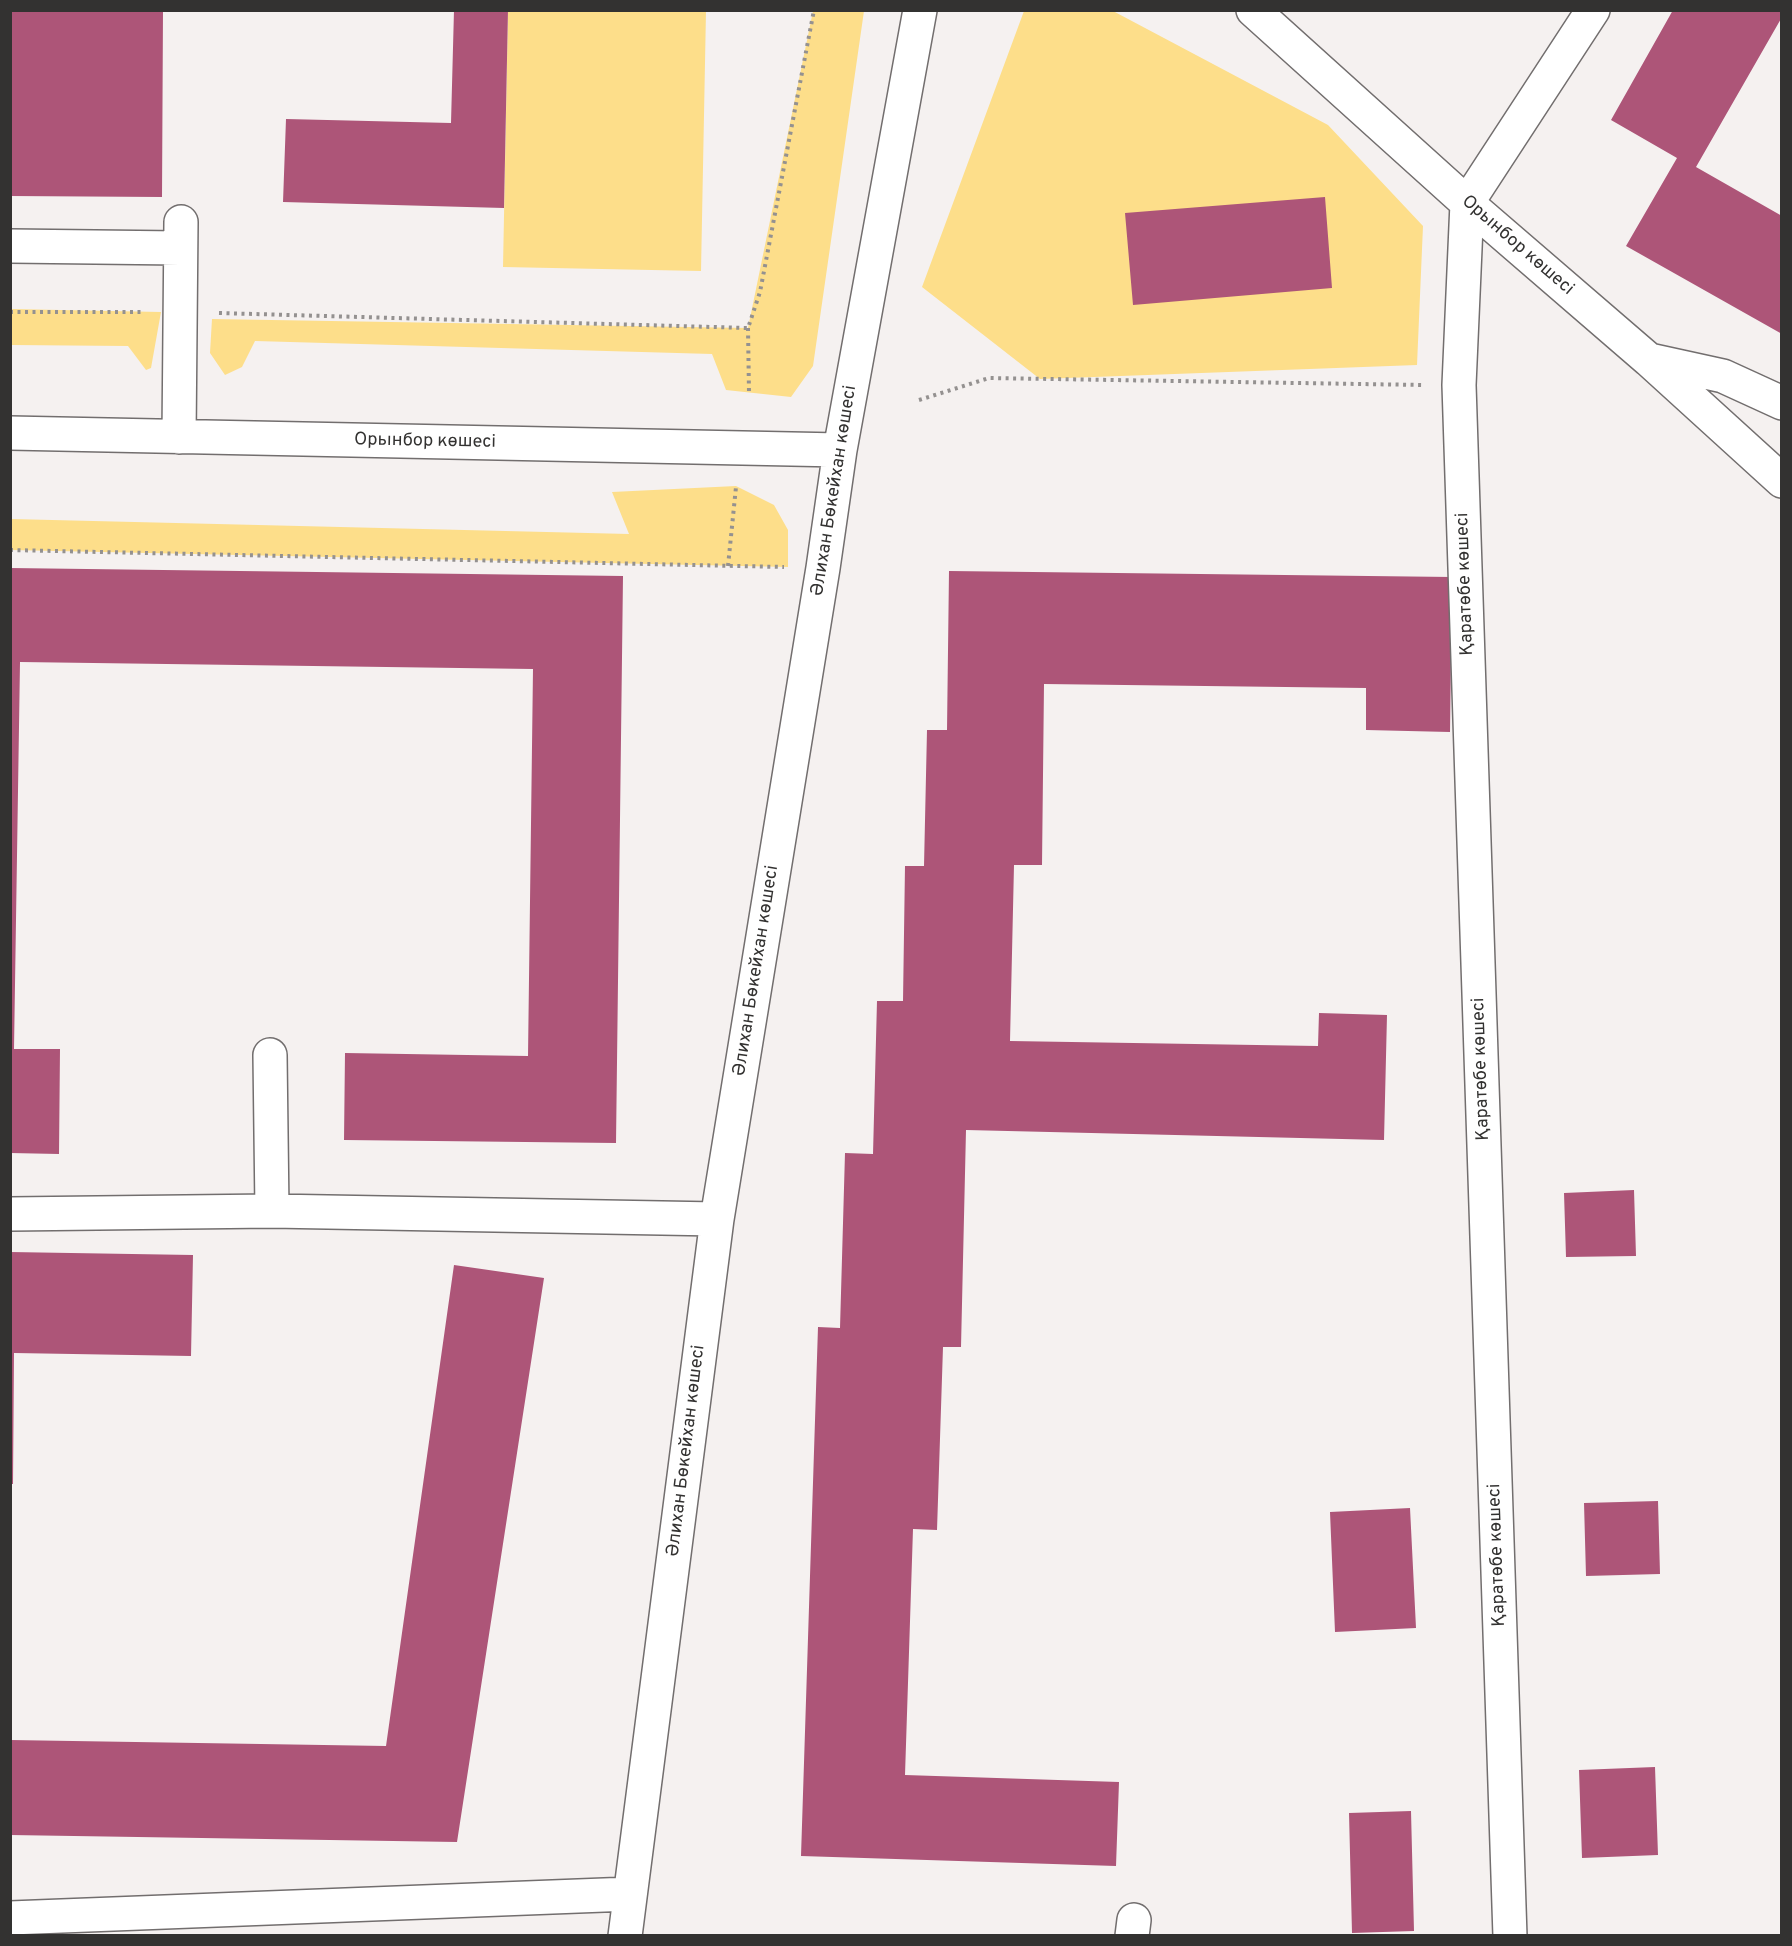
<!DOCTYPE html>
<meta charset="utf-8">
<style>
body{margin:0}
#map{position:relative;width:1792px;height:1946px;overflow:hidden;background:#f5f1f0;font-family:Overpass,sans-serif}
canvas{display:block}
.frame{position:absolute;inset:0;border:12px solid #333231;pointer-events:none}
</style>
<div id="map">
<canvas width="1792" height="1946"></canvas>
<div class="frame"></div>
</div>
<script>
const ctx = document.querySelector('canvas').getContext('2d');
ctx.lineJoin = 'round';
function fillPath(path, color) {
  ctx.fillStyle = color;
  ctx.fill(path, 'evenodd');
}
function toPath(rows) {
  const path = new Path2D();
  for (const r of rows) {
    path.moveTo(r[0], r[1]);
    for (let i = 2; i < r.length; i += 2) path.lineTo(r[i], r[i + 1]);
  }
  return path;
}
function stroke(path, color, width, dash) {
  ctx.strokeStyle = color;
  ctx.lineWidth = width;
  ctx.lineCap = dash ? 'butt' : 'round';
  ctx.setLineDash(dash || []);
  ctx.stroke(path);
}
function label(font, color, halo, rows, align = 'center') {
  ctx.font = font + ' Overpass,sans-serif';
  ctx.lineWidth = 6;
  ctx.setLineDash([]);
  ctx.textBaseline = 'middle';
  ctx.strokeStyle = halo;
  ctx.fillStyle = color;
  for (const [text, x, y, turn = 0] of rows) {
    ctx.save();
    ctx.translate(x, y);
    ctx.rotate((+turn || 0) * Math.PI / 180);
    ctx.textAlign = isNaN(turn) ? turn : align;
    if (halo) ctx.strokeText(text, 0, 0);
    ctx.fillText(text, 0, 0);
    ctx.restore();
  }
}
fillPath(toPath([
 [508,11,706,11,701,271,503,267],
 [813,11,864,11,813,366,791,397,726,390,712,354,255,341,242,367,225,375,210,353,212,319,748,328],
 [1024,11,1113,11,1328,125,1423,226,1417,365,1040,379,922,287],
 [11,309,161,312,151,368,146,370,128,346,11,345],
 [736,486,774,505,788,530,788,567,11,550,11,519,629,534,612,492]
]), '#fdde8a');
fillPath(toPath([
 [10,10,163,10,162,197,10,196],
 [454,10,508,10,504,208,283,202,286,119,451,123],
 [1673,10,1782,10,1782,17,1696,167,1782,216,1782,334,1626,246,1677,158,1611,120],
 [1325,197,1332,288,1133,305,1125,213],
 [10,568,623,576,616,1143,344,1140,345,1053,528,1056,533,669,20,662,14,1049,60,1049,59,1154,10,1153],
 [949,571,1452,577,1450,732,1366,730,1366,688,1044,684,1042,865,1014,865,1010,1041,1318,1046,1319,1013,1387,1015,1384,1140,966,1130,961,1347,943,1347,937,1530,913,1529,905,1775,1119,1782,1116,1866,801,1856,818,1327,840,1328,845,1153,873,1154,877,1001,903,1001,905,866,924,866,927,730,947,730],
 [1634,1190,1636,1256,1566,1257,1564,1193],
 [10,1252,193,1255,191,1356,14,1353,13,1484,10,1484],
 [454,1265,544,1278,457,1842,10,1835,10,1740,386,1746],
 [1658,1501,1660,1574,1586,1576,1584,1503],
 [1410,1508,1416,1628,1335,1632,1330,1512],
 [1655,1767,1658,1855,1582,1858,1579,1770],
 [1411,1811,1414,1931,1352,1933,1349,1813]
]), '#ad5578');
const minor = toPath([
 [1253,10,1467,203,1649,360,1782,481],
 [10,246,180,248],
 [1650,360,1723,376,1782,403],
 [10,433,840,450],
 [179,437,181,222],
 [270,1055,272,1211],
 [10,1214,272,1211,717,1219],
 [10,1918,630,1894],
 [625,1936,717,1219,823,568,840,450,920,10],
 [1132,1936,1134,1920],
 [1510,1936,1459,385,1467,203,1593,10]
]);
stroke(minor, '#726e6e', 36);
stroke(toPath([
 [10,312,142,312],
 [219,313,748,328,760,292,814,10],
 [748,328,749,393],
 [919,400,989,378,1422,385],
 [10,550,784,567],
 [728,566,736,487]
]), '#949190', 4, [3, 4.5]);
stroke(minor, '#fff', 33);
label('18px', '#333231', '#fff', [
 ["Орынбор көшесі",1517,246,41],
 ["Орынбор көшесі",425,442,1],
 ["Әлихан Бөкейхан көшесі",835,491,-81],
 ["Қаратөбе көшесі",1466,584,-92],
 ["Әлихан Бөкейхан көшесі",757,971,-81],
 ["Қаратөбе көшесі",1482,1069,-92],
 ["Әлихан Бөкейхан көшесі",687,1451,-83],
 ["Қаратөбе көшесі",1498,1555,-92]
]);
</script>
